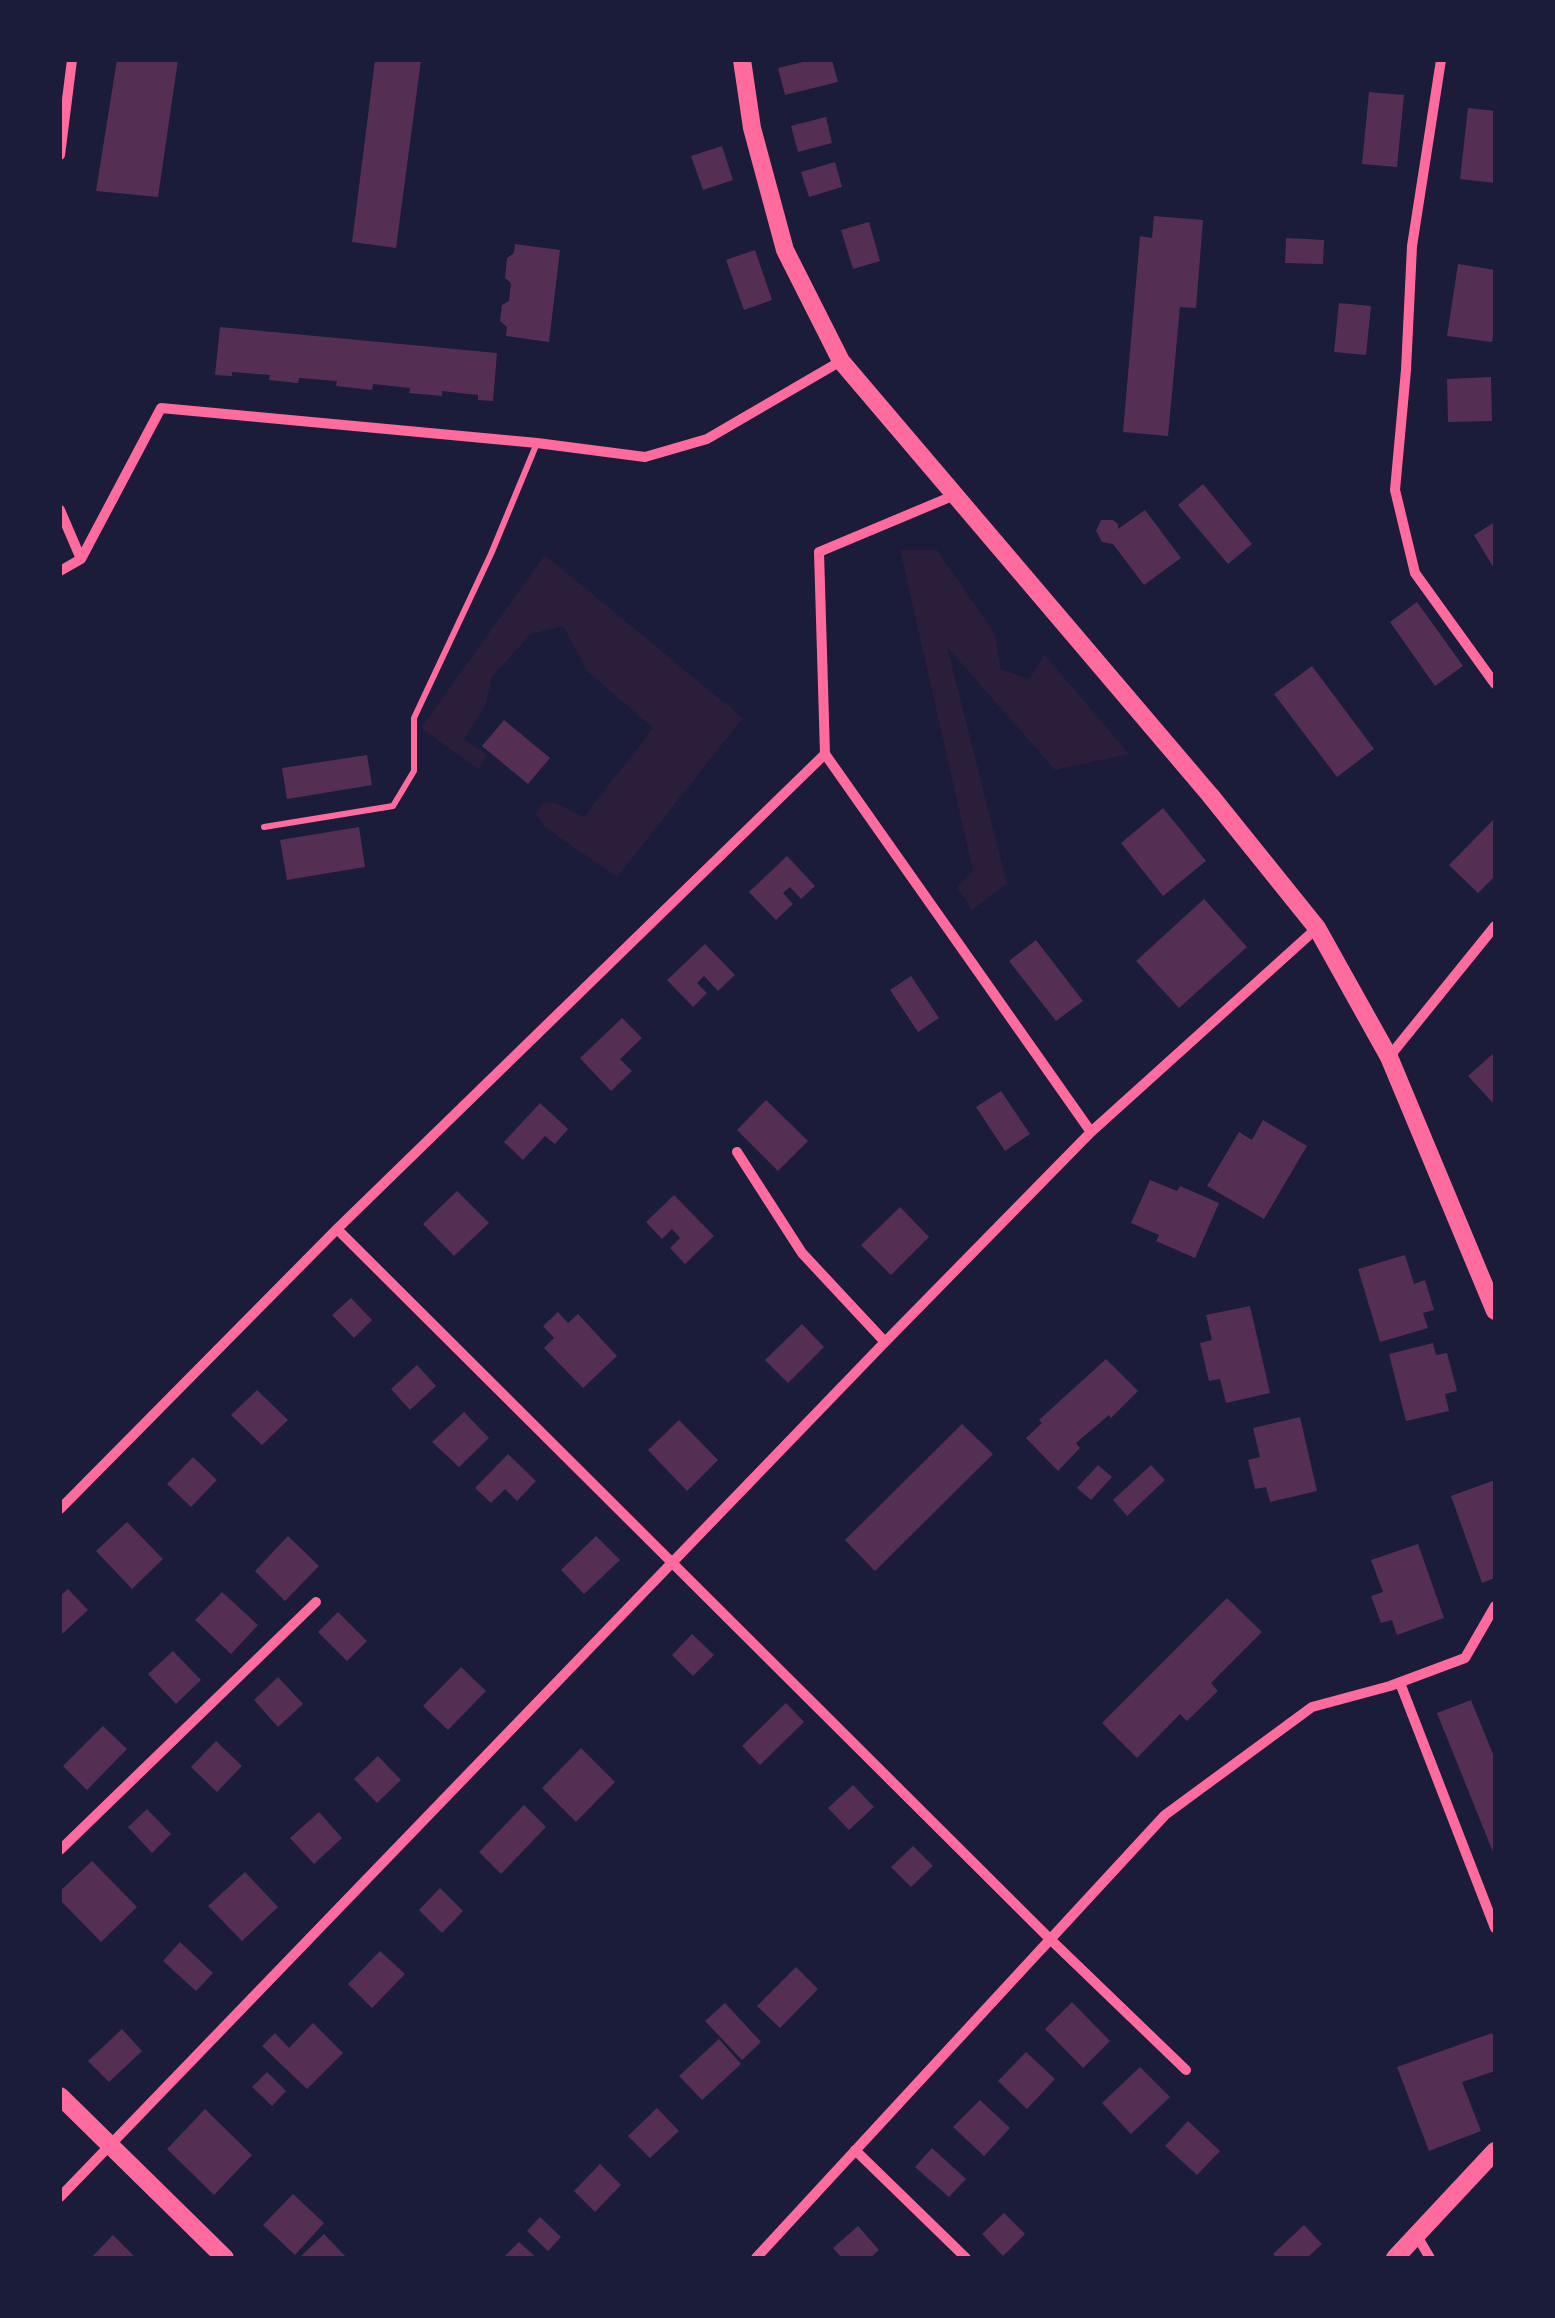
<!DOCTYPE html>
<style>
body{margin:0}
#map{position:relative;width:1555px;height:2318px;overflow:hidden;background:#1b1b3a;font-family:"Libre Baskerville",serif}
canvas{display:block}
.frame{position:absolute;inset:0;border:62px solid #1b1b3a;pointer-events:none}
</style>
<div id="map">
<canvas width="1555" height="2318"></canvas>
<div class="frame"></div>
</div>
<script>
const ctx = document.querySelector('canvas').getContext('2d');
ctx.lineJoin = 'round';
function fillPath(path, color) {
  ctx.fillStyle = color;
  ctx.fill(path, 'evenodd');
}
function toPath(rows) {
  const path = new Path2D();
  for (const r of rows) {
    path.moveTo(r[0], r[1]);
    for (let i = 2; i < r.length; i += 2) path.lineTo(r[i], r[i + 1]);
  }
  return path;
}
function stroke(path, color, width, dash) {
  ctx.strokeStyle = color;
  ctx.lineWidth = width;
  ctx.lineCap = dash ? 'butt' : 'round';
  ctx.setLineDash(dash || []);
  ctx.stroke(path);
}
fillPath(toPath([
 [900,550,937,550,995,634,1001,669,1029,679,1045,655,1129,754,1055,770,947,647,1007,883,972,910,957,887,973,871],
 [545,555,743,718,617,877,546,828,536,815,542,802,556,803,584,817,653,728,588,672,563,626,531,634,492,677,486,705,464,739,487,755,479,770,421,728]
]), '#2a1e3b');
fillPath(toPath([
 [117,60,178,60,158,197,96,191],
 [375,60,421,60,396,248,352,242],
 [811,60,832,60,838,82,785,95,778,68],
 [1369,92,1404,95,1397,167,1362,164],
 [1468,108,1495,111,1495,183,1460,179],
 [826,117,832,143,798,152,791,126],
 [722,146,733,180,703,190,691,156],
 [835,162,842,187,809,197,801,172],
 [1154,216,1203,220,1196,308,1180,307,1168,436,1123,432,1140,236,1152,238],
 [869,222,880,261,853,269,841,230],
 [1286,238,1324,240,1323,264,1285,263],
 [515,244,560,250,549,342,506,336,507,327,500,321,502,305,509,301,511,283,505,278,507,258,514,253],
 [755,250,772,300,744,310,726,260],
 [1458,264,1495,270,1495,321,1492,342,1447,336],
 [1339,303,1371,306,1366,355,1334,352],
 [220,327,497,353,493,401,478,400,478,395,442,391,442,396,409,393,410,388,373,384,372,390,336,386,337,381,299,378,298,383,269,380,270,375,232,372,232,376,215,375],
 [1491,377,1492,421,1448,422,1447,379],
 [1203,484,1252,544,1228,564,1178,505],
 [1145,510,1181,558,1144,585,1113,544,1102,542,1096,531,1101,520,1113,520,1118,524,1118,529],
 [1495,522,1495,570,1474,535],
 [1417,602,1463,666,1435,686,1390,622],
 [1312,666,1374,749,1337,777,1274,694],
 [504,720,550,758,528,784,482,746],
 [367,755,372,785,287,799,282,768],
 [1163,808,1206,861,1163,896,1121,843],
 [1495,818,1495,876,1478,893,1449,865],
 [359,827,365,867,287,880,280,840],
 [787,856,815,886,801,899,790,887,783,893,793,904,776,920,749,892],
 [1204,899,1247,947,1179,1008,1136,961],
 [1036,940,1083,1001,1056,1021,1009,961],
 [705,944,735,975,718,991,704,976,697,983,707,993,693,1007,667,980],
 [911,976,939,1018,918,1032,890,990],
 [622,1018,642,1038,620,1059,632,1071,611,1091,580,1058],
 [1495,1052,1495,1099,1492,1102,1468,1076],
 [1001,1091,1030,1134,1005,1151,976,1107],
 [766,1100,808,1141,778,1171,737,1130],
 [540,1103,568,1129,555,1144,545,1136,523,1160,504,1142],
 [1263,1120,1307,1146,1264,1219,1207,1186,1239,1132,1252,1140],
 [1150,1180,1177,1191,1180,1186,1219,1203,1195,1258,1156,1241,1159,1235,1131,1223],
 [457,1191,489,1223,454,1256,423,1224],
 [674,1195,714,1236,685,1264,670,1248,680,1238,672,1229,662,1239,646,1222],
 [900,1207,929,1237,891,1275,861,1245],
 [1405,1255,1414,1284,1425,1280,1434,1310,1423,1313,1428,1328,1380,1342,1358,1269],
 [351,1298,372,1320,354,1338,332,1315],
 [1250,1306,1270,1393,1226,1403,1220,1379,1209,1381,1200,1343,1212,1340,1206,1315],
 [558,1312,568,1323,578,1314,617,1356,583,1388,544,1348,554,1338,543,1326],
 [802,1324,824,1347,788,1383,765,1360],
 [1433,1343,1436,1355,1447,1353,1457,1391,1445,1394,1449,1411,1406,1421,1389,1354],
 [1106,1359,1138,1391,1111,1418,1109,1415,1076,1443,1080,1448,1058,1471,1026,1438,1042,1423,1039,1420],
 [417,1365,436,1386,410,1410,391,1389],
 [257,1390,288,1420,262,1445,231,1415],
 [464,1412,489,1438,459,1467,432,1442],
 [1300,1417,1317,1491,1270,1502,1266,1487,1255,1489,1248,1460,1260,1457,1253,1428],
 [679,1420,718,1460,687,1491,648,1450],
 [962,1424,993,1454,875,1571,845,1540],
 [508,1454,536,1481,517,1501,505,1489,491,1503,475,1488],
 [193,1457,217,1480,191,1507,167,1484],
 [1098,1465,1112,1477,1091,1500,1077,1488],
 [1151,1465,1165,1480,1127,1516,1113,1500],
 [1495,1480,1495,1578,1482,1583,1451,1496],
 [127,1522,163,1559,132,1589,96,1551],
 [288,1536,319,1566,285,1601,255,1571],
 [596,1536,620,1560,584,1594,561,1570],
 [1418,1544,1444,1618,1397,1635,1392,1620,1381,1623,1371,1596,1383,1592,1371,1560],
 [68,1589,88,1610,60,1636,60,1596],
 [222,1592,258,1625,231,1654,195,1620],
 [1227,1598,1262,1632,1211,1683,1218,1691,1187,1721,1180,1714,1137,1758,1102,1723],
 [338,1612,367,1641,347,1661,318,1632],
 [692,1634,714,1655,693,1676,672,1655],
 [173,1651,201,1680,176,1704,148,1674],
 [461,1667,486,1691,448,1730,423,1706],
 [278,1677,303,1704,278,1727,254,1700],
 [1471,1700,1495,1759,1495,1857,1437,1713],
 [786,1703,804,1722,760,1765,742,1746],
 [103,1726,127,1749,87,1790,63,1766],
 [216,1741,242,1766,217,1792,191,1767],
 [581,1748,615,1782,576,1822,542,1788],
 [378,1756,401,1780,377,1803,354,1779],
 [853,1785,874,1807,849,1830,828,1808],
 [524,1805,546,1827,501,1874,479,1852],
 [147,1809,171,1834,152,1853,128,1827],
 [319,1812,342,1838,314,1864,290,1838],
 [913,1846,933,1866,911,1887,891,1867],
 [92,1861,137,1907,101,1942,60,1900,60,1891],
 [245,1872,278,1907,242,1941,208,1906],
 [440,1888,463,1911,442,1933,419,1910],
 [180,1942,213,1973,196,1991,163,1961],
 [380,1951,405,1974,372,2008,348,1984],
 [796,1967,818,1989,780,2028,757,2006],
 [1072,2002,1110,2041,1083,2068,1045,2029],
 [725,2003,761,2042,742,2060,705,2021],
 [313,2023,343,2053,307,2089,262,2046,275,2033,289,2048],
 [122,2029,142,2051,109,2082,88,2061],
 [1492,2033,1495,2041,1495,2071,1462,2082,1481,2131,1429,2151,1397,2067],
 [719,2039,741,2064,702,2100,679,2076],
 [1026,2052,1055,2079,1027,2109,998,2081],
 [1140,2067,1170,2097,1131,2134,1102,2103],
 [267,2072,286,2091,272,2106,252,2087],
 [980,2100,1010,2128,984,2156,953,2127],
 [657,2108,679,2131,650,2158,628,2136],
 [205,2109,252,2155,214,2195,167,2149],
 [1188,2121,1220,2151,1197,2175,1165,2146],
 [932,2148,966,2179,949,2197,915,2167],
 [600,2164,621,2185,595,2212,574,2191],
 [293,2194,324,2223,295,2255,263,2225],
 [1004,2213,1025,2234,1003,2256,982,2234],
 [540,2217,561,2237,548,2251,527,2231],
 [1304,2225,1322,2244,1307,2258,1277,2258,1273,2254],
 [858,2226,879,2250,870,2258,842,2258,833,2248],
 [324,2234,347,2258,299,2258],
 [113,2235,136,2258,91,2258],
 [519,2242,537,2258,503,2258]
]), '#542f53');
stroke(toPath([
 [264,827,393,806,414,771,414,718,491,554,537,443]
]), '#ff6b9d', 6);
stroke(toPath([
 [1441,60,1412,246,1406,370,1395,490,1415,573,1495,684],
 [60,155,72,60],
 [60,510,81,559],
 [81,559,161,408,537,443,645,457,707,439,841,361],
 [60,571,81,559],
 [825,754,819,552,955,495],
 [1389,1057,1495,926],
 [737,1152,802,1253,885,1342],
 [337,1229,1050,1939,1186,2070],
 [60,1509,337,1229,825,754,1091,1132],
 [1400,1683,1495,1928],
 [60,1850,316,1602],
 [855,2150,966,2258],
 [60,2197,885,1342,1091,1132,1317,928],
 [1417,2236,1430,2258],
 [756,2258,1165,1815,1312,1707,1390,1686,1465,1658,1495,1606]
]), '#ff6b9d', 10);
stroke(toPath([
 [742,60,752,128,785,250,841,361,1210,795,1317,928,1389,1057,1495,1311],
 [1395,2258,1495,2151]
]), '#ff6b9d', 18);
stroke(toPath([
 [60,2096,225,2258]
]), '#ff6b9d', 18);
</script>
